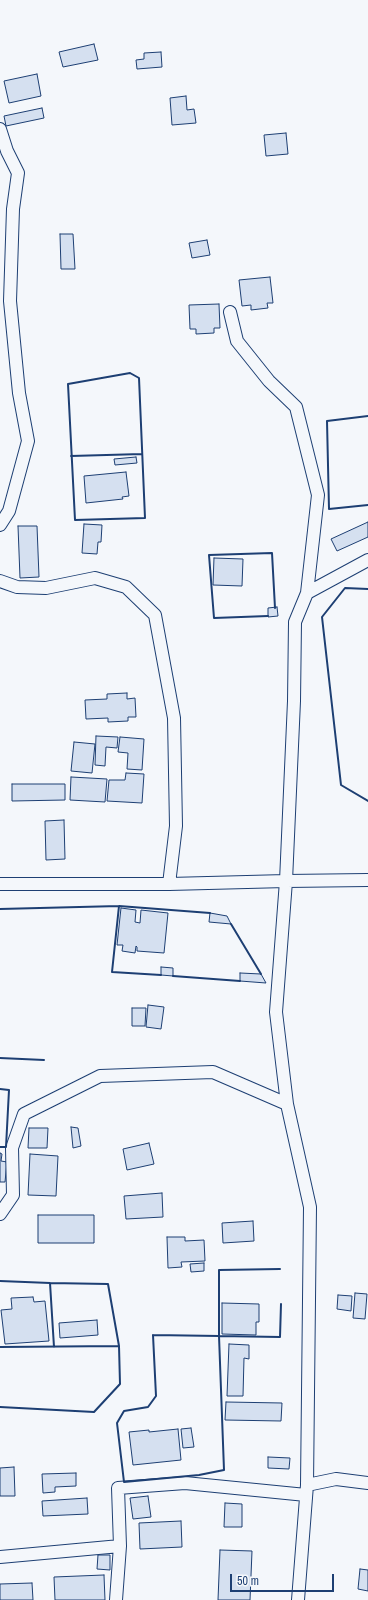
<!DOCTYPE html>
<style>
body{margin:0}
#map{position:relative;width:368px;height:1600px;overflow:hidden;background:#f4f7fb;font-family:"Archivo Narrow",sans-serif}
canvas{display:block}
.scale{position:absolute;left:230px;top:1574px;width:104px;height:18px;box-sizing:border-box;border:2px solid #1d3f73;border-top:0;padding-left:5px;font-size:12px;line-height:14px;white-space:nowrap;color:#1d3f73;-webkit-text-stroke:3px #f4f7fb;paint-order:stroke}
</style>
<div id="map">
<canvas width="368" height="1600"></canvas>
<div class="scale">50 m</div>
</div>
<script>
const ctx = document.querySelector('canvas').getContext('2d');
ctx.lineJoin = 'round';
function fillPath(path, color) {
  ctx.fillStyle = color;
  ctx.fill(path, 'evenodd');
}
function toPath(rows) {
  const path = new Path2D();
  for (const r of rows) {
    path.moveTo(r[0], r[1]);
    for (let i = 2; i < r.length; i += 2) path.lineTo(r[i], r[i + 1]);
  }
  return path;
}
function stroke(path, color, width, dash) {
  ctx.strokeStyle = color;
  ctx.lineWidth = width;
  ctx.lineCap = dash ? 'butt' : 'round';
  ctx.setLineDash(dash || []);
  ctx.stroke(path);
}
const building = toPath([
 [94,44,98,60,63,67,59,52,94,44],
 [161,52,162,67,137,69,136,60,144,59,144,53,161,52],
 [37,74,41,96,9,103,4,81,37,74],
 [186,96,187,110,194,109,196,123,172,125,170,98,186,96],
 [42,108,44,118,6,126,4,116,42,108],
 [286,133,288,154,266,156,264,135,286,133],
 [60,234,73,234,75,269,61,269,60,234],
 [207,240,210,255,192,258,189,243,207,240],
 [270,277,273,303,267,303,268,308,251,310,251,305,242,306,239,280,270,277],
 [219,304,220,328,214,328,214,333,196,334,196,329,190,329,189,305,219,304],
 [136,457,137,463,115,465,114,459,136,457],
 [126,472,129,496,122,497,123,499,86,503,84,476,126,472],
 [368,522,368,537,337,551,331,539,368,522],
 [84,524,102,525,101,542,98,542,97,554,82,553,84,524],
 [18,526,37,526,39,577,20,578,18,526],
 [214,558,243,559,242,586,213,585,214,558],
 [277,607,278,616,268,617,268,608,277,607],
 [127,693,127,699,135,698,136,717,128,717,128,721,108,722,108,718,86,719,85,700,107,699,107,694,127,693],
 [96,736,118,737,117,748,106,747,105,766,95,765,96,736],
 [120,737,144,739,142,770,127,769,128,753,118,752,120,737],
 [74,742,95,744,92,773,71,771,74,742],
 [126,773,144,774,142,803,107,801,109,780,125,780,126,773],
 [71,777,107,779,105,802,70,800,71,777],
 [12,784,65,784,65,800,12,801,12,784],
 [64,820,65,859,46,860,45,821,64,820],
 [121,908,136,910,135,922,140,923,141,910,168,913,164,953,137,951,137,947,136,946,135,953,122,951,123,945,117,945,121,908],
 [210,913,227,916,231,924,209,922,210,913],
 [161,967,173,968,173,976,161,975,161,967],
 [240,973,261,974,266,983,240,981,240,973],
 [148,1005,164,1007,161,1029,146,1027,148,1005],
 [132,1008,146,1008,145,1026,132,1026,132,1008],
 [71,1127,78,1128,81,1146,73,1148,71,1127],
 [29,1128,48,1128,47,1148,28,1148,29,1128],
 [149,1143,154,1164,127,1170,123,1149,149,1143],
 [0,1153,2,1154,1,1161,7,1162,5,1182,0,1182,0,1153],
 [30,1154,58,1156,56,1196,28,1195,30,1154],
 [162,1193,163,1217,126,1219,124,1196,162,1193],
 [38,1215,94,1215,94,1243,38,1243,38,1215],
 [253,1221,254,1241,223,1243,222,1223,253,1221],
 [167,1237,185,1237,185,1241,204,1240,205,1261,181,1262,182,1267,168,1268,167,1237],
 [204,1263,204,1271,191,1272,190,1264,204,1263],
 [355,1293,367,1294,365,1319,353,1318,355,1293],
 [338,1295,352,1296,351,1311,337,1309,338,1295],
 [33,1297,34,1302,45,1301,49,1341,5,1344,1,1310,12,1309,11,1298,33,1297],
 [222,1303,259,1304,259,1322,256,1322,256,1335,222,1334,222,1303],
 [97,1320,98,1335,60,1338,59,1323,97,1320],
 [229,1344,249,1345,249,1359,244,1358,243,1396,227,1396,229,1344],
 [226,1402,282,1403,281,1421,225,1420,226,1402],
 [191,1428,194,1447,183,1448,181,1429,191,1428],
 [178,1429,181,1460,133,1465,129,1432,149,1430,149,1432,178,1429],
 [268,1457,290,1458,289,1469,268,1468,268,1457],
 [14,1467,15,1496,0,1496,0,1468,14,1467],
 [76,1473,76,1486,55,1487,55,1492,43,1493,42,1474,76,1473],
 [148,1496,151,1517,133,1519,130,1498,148,1496],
 [87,1498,88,1514,43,1516,42,1501,87,1498],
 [225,1503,242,1504,242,1527,224,1527,225,1503],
 [181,1521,182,1547,140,1549,139,1523,181,1521],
 [220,1550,252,1551,250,1600,218,1600,220,1550],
 [98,1555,110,1555,110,1570,97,1569,98,1555],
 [360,1569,368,1570,368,1591,358,1589,360,1569],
 [104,1575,105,1600,55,1600,54,1577,104,1575],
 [32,1583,33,1600,0,1600,0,1584,32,1583]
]);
fillPath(building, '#d5e0f0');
stroke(building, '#1d3f73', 1);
const minor = toPath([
 [0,129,7,151,18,173,13,209,10,301,19,393,28,441,9,511,0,525],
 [230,312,237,341,269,381,296,407,318,495,307,593],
 [368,560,307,593,295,622,294,701,286,881,368,880],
 [0,581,17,587,46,588,95,578,126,587,155,615,174,718,176,826,169,884,286,881,276,1012,287,1104,310,1207,307,1485,298,1600],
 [0,884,169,884],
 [0,1214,13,1195,12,1148,24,1114,100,1076,213,1072,287,1104],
 [307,1485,336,1479,368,1483],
 [0,1557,120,1546],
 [116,1600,120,1546,118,1488,185,1483,306,1495]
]);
stroke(minor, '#1d3f73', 14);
stroke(minor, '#f4f7fb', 12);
stroke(toPath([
 [130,373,139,378,145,518,75,520,68,384,130,373],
 [368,416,327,421,329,509,368,505],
 [71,456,142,454],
 [368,589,345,588,322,617,341,785,368,801],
 [268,616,214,618,209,555,272,553,275,608],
 [0,909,119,906],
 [231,924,261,974],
 [161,975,112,972,119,906,210,913],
 [173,976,240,981],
 [0,1058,44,1060],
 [0,1089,9,1090,6,1147,0,1147],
 [280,1269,219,1270,219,1336,280,1337,281,1304],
 [0,1281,50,1283,54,1347],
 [50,1283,108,1284,119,1346],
 [153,1335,219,1336,224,1470,199,1475,124,1482,117,1423,124,1411,148,1407,156,1396,153,1335],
 [0,1347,119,1346,120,1384,94,1412,0,1407]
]), '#1d3f73', 2);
</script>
